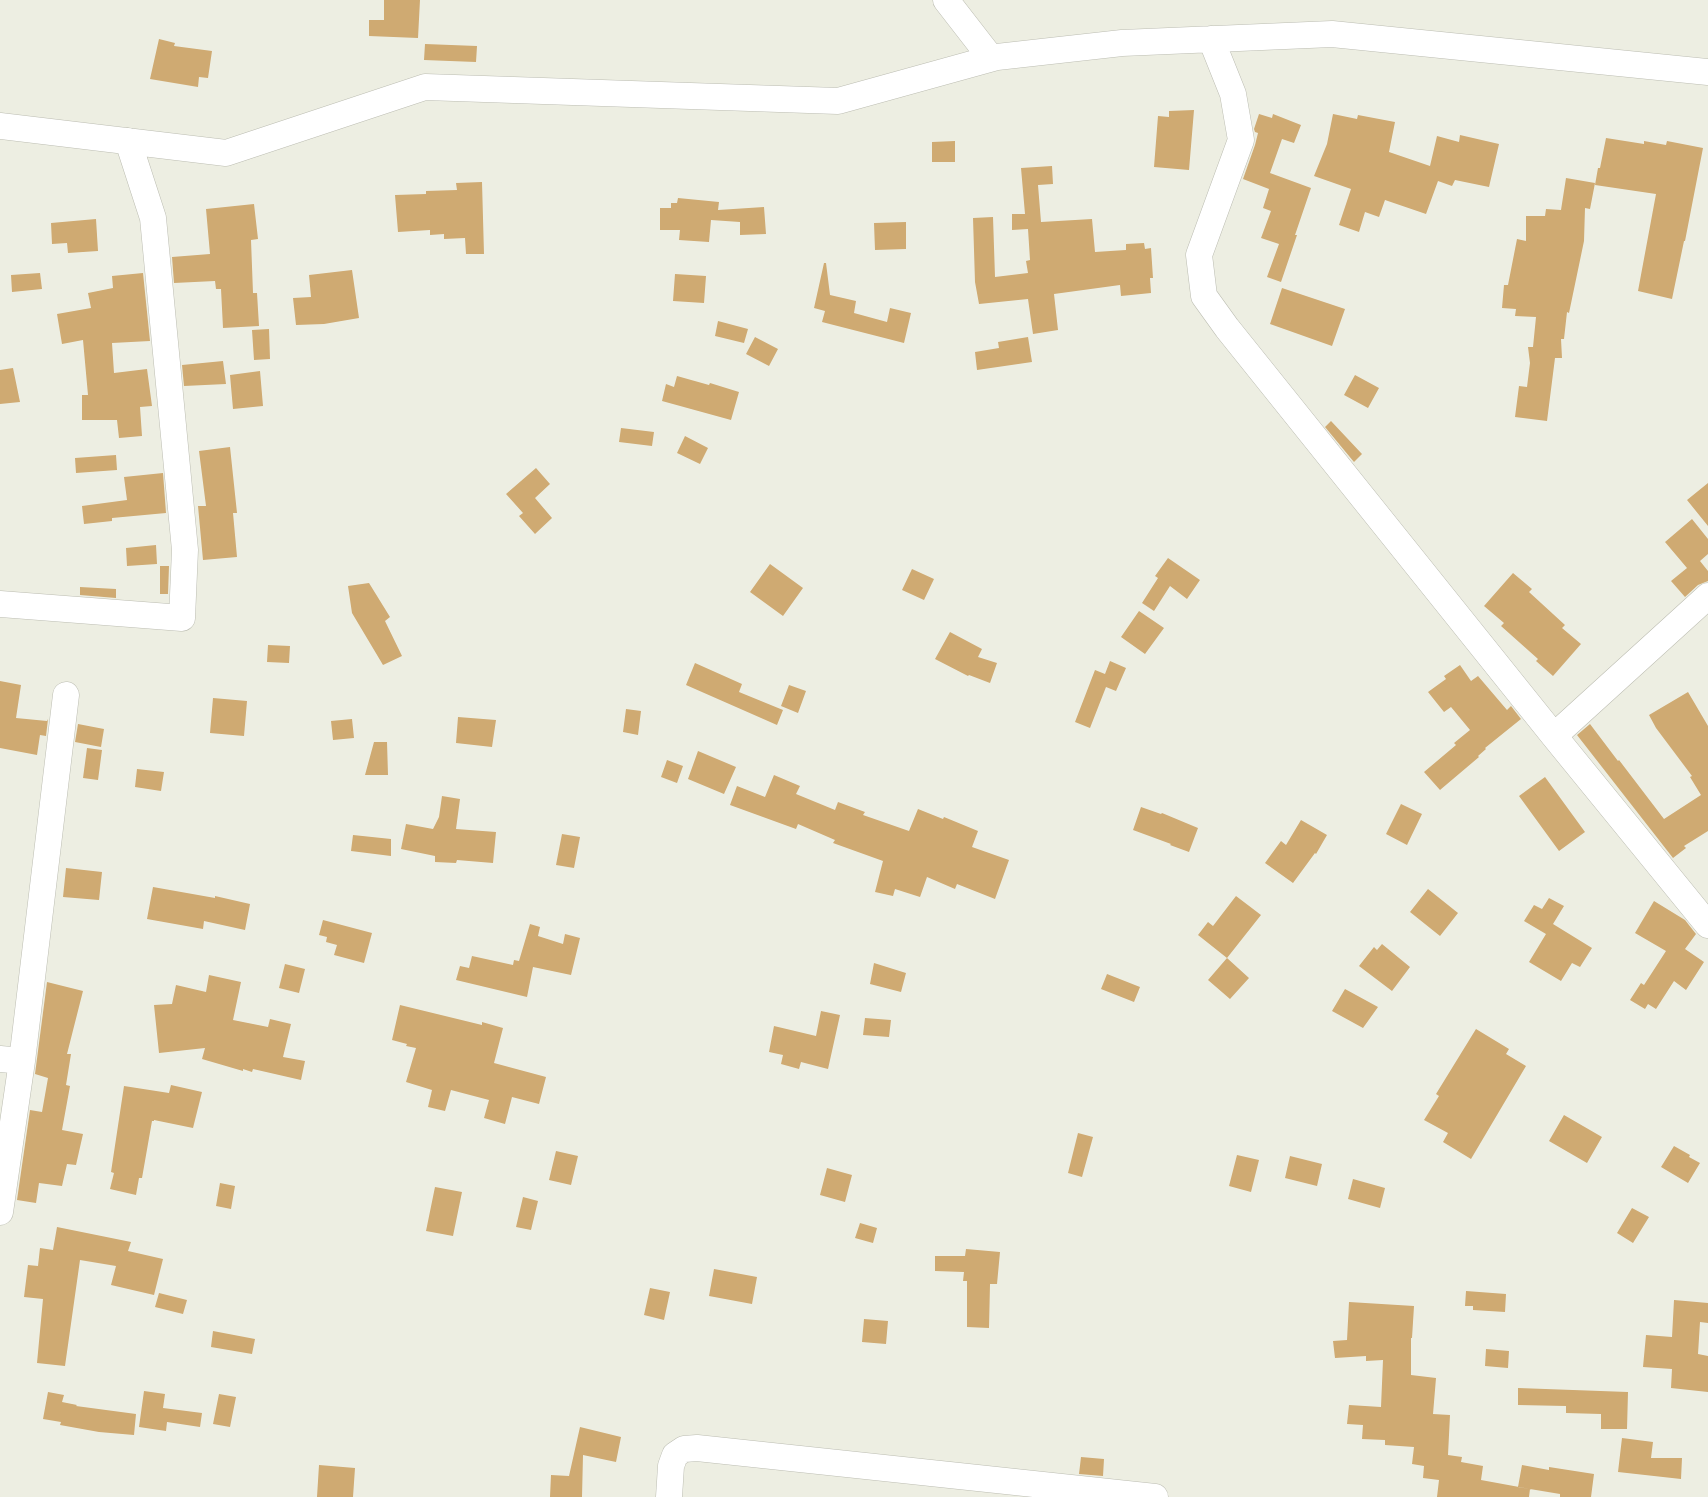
<!DOCTYPE html>
<style>
body{margin:0}
canvas{display:block;background:#edeee2}
</style>
<canvas width="1708" height="1497"></canvas>
<script>
const ctx = document.querySelector('canvas').getContext('2d');
ctx.lineJoin = 'round';
function fillPath(path, color) {
  ctx.fillStyle = color;
  ctx.fill(path, 'evenodd');
}
function toPath(rows) {
  const path = new Path2D();
  for (const r of rows) {
    path.moveTo(r[0], r[1]);
    for (let i = 2; i < r.length; i += 2) path.lineTo(r[i], r[i + 1]);
  }
  return path;
}
function stroke(path, color, width, dash) {
  ctx.strokeStyle = color;
  ctx.lineWidth = width;
  ctx.lineCap = dash ? 'butt' : 'round';
  ctx.setLineDash(dash || []);
  ctx.stroke(path);
}
fillPath(toPath([
 [384,0,420,0,418,38,369,36,369,20,384,20],
 [159,39,175,43,174,46,212,51,208,78,199,77,198,87,150,79],
 [425,44,477,46,476,62,424,60],
 [1194,110,1189,170,1154,167,1158,116,1169,117,1169,111],
 [1259,114,1272,118,1273,114,1301,125,1294,143,1282,139,1270,173,1311,188,1295,235,1297,235,1281,282,1267,277,1279,244,1261,238,1271,211,1263,208,1269,189,1243,179,1255,145,1258,133,1255,132,1254,129],
 [1333,114,1357,119,1358,115,1395,122,1389,152,1430,166,1437,136,1459,142,1460,135,1499,144,1489,187,1455,180,1452,186,1438,181,1426,214,1385,200,1379,217,1365,212,1359,232,1339,225,1351,189,1314,176,1327,144],
 [1606,138,1644,144,1644,141,1666,145,1667,141,1703,148,1685,241,1684,241,1672,299,1638,291,1656,194,1595,185,1598,168,1600,168],
 [955,141,955,162,932,162,932,142],
 [1052,166,1053,184,1038,185,1041,222,1092,219,1095,252,1126,250,1126,244,1144,243,1145,249,1151,248,1153,278,1150,278,1151,293,1121,296,1120,285,1054,294,1058,330,1033,334,1028,299,979,304,975,282,973,218,993,217,995,277,1028,273,1026,261,1030,260,1028,229,1012,230,1012,214,1025,214,1021,168],
 [1566,178,1595,183,1590,209,1585,208,1584,241,1569,313,1567,312,1564,339,1561,339,1562,358,1555,358,1547,421,1515,417,1519,386,1527,387,1530,363,1528,347,1533,347,1536,317,1515,316,1516,309,1502,308,1504,285,1508,285,1517,239,1526,241,1526,216,1545,216,1546,209,1561,210],
 [482,182,484,254,466,254,465,238,444,239,444,234,430,235,430,230,398,232,395,195,426,194,426,191,457,190,456,183],
 [678,198,719,202,718,210,764,207,766,234,740,235,740,222,711,220,709,242,679,240,680,230,660,230,660,208,671,208,671,203,677,203],
 [254,204,258,239,251,240,253,293,257,293,259,326,223,328,221,289,216,289,215,281,174,283,172,257,210,254,206,209],
 [96,219,98,251,68,253,67,243,52,244,51,223],
 [906,222,906,249,875,250,874,223],
 [824,263,826,263,830,295,856,301,854,313,887,322,890,308,911,313,904,343,822,322,825,311,814,308],
 [352,270,359,318,324,324,296,325,293,298,311,297,309,275],
 [40,273,42,289,12,292,11,275],
 [143,273,150,341,112,343,114,373,147,369,152,406,140,407,142,436,119,438,117,420,82,420,82,395,88,395,83,340,62,344,57,314,91,308,88,293,113,288,112,276],
 [675,274,706,276,704,303,673,301],
 [1282,288,1345,309,1332,346,1270,324],
 [718,321,748,329,744,343,715,336],
 [269,329,270,359,254,360,252,330],
 [755,337,778,349,769,366,746,354],
 [1028,337,1032,362,977,370,975,352,999,348,998,342],
 [223,361,226,384,184,386,182,365],
 [13,368,20,402,0,404,0,370],
 [260,371,263,406,233,409,230,375],
 [1355,375,1379,388,1368,408,1344,395],
 [677,376,709,385,710,383,739,392,731,420,662,401,666,384,674,387],
 [1331,421,1362,454,1354,462,1325,427],
 [621,428,654,432,652,446,619,442],
 [685,436,708,448,700,464,677,453],
 [230,447,237,513,233,513,237,557,203,560,198,506,206,506,199,451],
 [116,455,117,470,76,473,75,458],
 [536,468,550,484,535,498,552,518,535,534,519,516,523,513,506,494],
 [163,473,166,513,112,518,112,521,84,524,82,506,127,500,124,477],
 [1708,483,1708,526,1687,500],
 [1692,519,1708,539,1708,554,1700,561,1708,571,1708,581,1698,585,1685,597,1671,581,1687,568,1665,542],
 [156,545,157,564,127,566,126,548],
 [1168,558,1200,580,1187,599,1170,586,1154,611,1142,603,1158,578,1155,576],
 [770,564,803,588,783,616,750,592],
 [160,566,169,566,168,594,160,594],
 [912,569,934,579,924,600,902,590],
 [1513,573,1532,589,1529,592,1565,625,1562,628,1581,644,1553,676,1536,661,1538,659,1501,626,1504,623,1484,606],
 [369,583,390,617,385,621,402,656,383,665,352,613,348,586],
 [80,587,116,589,116,598,80,595],
 [1139,611,1164,628,1145,654,1121,637],
 [950,632,982,649,978,657,997,663,990,683,969,675,968,676,935,659],
 [268,645,290,646,289,663,267,662],
 [1110,661,1126,668,1116,691,1106,687,1090,728,1075,722,1095,670,1105,674],
 [695,663,742,684,739,692,783,710,777,725,686,685],
 [1460,665,1471,681,1478,676,1507,710,1511,706,1521,719,1485,748,1486,749,1478,756,1479,757,1440,790,1424,772,1456,745,1454,743,1470,730,1451,707,1444,712,1428,692,1446,679,1444,676],
 [0,681,21,685,16,718,47,721,48,719,46,736,40,735,37,755,0,748],
 [789,685,806,691,798,713,781,706],
 [1688,692,1708,726,1708,831,1684,846,1686,848,1673,858,1577,735,1590,724,1618,761,1619,760,1664,819,1701,795,1690,777,1692,776,1656,728,1649,715],
 [213,698,247,701,244,736,210,733],
 [626,709,641,711,638,735,623,732],
 [458,717,496,720,492,747,456,743],
 [352,719,354,738,333,740,331,721],
 [78,724,104,729,101,747,75,742],
 [374,742,387,742,388,775,365,775],
 [87,748,102,750,98,780,83,778],
 [698,751,736,767,724,794,688,779],
 [667,760,683,766,677,783,661,777],
 [137,769,164,772,161,791,135,787],
 [774,775,800,786,796,794,835,810,838,802,865,812,863,815,909,831,918,809,943,819,944,817,978,831,972,847,1009,860,995,899,957,884,955,889,927,877,920,897,895,889,893,896,875,892,883,861,833,843,835,840,798,824,796,829,730,805,737,786,765,797],
 [1545,777,1585,832,1559,851,1519,796],
 [442,796,460,799,456,829,496,832,493,863,457,860,456,863,435,862,435,856,401,849,406,824,433,829,439,817],
 [1401,804,1422,814,1407,845,1386,834],
 [1141,807,1161,814,1162,813,1198,828,1189,852,1170,845,1171,844,1133,830],
 [1301,820,1327,835,1316,854,1315,853,1293,883,1265,863,1281,841,1286,845],
 [562,834,580,837,574,868,556,865],
 [353,835,391,839,391,856,351,851],
 [66,868,102,872,99,900,63,897],
 [153,887,215,898,215,896,250,904,245,930,204,921,203,929,147,919],
 [1428,889,1458,913,1440,936,1410,912],
 [1236,896,1261,915,1227,958,1198,935,1208,922,1213,926],
 [1549,898,1564,906,1553,924,1592,948,1580,967,1572,963,1561,981,1529,962,1546,934,1524,921,1534,905,1542,909],
 [1654,901,1685,920,1696,934,1685,949,1704,962,1686,990,1674,981,1656,1009,1648,1004,1645,1009,1630,1000,1641,983,1644,985,1666,951,1635,933],
 [323,920,372,933,364,963,334,955,337,945,326,942,327,937,319,935],
 [530,924,540,927,538,936,563,944,565,934,580,938,571,975,533,967,527,997,456,980,460,966,469,968,472,956,513,965,514,960,519,961],
 [1382,944,1410,967,1392,991,1359,966,1374,947,1377,950],
 [1227,958,1249,978,1230,999,1208,980],
 [874,963,906,973,901,992,870,984],
 [285,964,305,969,299,993,279,988],
 [1107,974,1140,987,1134,1002,1101,989],
 [209,975,241,982,233,1020,268,1027,270,1019,291,1024,283,1057,305,1061,301,1080,253,1069,252,1072,243,1069,243,1071,202,1059,205,1048,159,1053,154,1005,172,1004,176,985,206,992],
 [47,982,83,991,67,1054,71,1054,66,1085,70,1086,62,1130,83,1134,76,1165,67,1164,62,1186,39,1183,36,1203,17,1200,30,1110,42,1112,48,1078,35,1074],
 [1345,989,1378,1007,1363,1028,1332,1011],
 [400,1005,482,1025,482,1022,503,1028,494,1063,546,1077,539,1104,512,1097,505,1124,484,1118,489,1100,451,1090,445,1111,428,1107,432,1090,406,1082,416,1048,406,1046,407,1044,392,1040],
 [821,1011,840,1015,828,1069,801,1062,799,1069,781,1064,783,1055,769,1052,774,1026,816,1036],
 [865,1018,891,1020,889,1037,863,1035],
 [1476,1029,1509,1049,1506,1054,1526,1066,1471,1159,1443,1142,1448,1133,1424,1120,1439,1096,1436,1094],
 [171,1085,202,1092,193,1128,154,1120,154,1121,152,1121,142,1178,139,1178,136,1195,110,1189,114,1173,111,1172,124,1086,169,1093],
 [1564,1115,1602,1137,1587,1163,1549,1141],
 [1078,1133,1093,1137,1082,1177,1068,1173],
 [1674,1146,1690,1155,1689,1157,1700,1163,1688,1183,1661,1167],
 [556,1151,578,1156,571,1185,549,1180],
 [1237,1155,1259,1160,1251,1192,1229,1186],
 [1290,1156,1322,1164,1317,1186,1285,1178],
 [827,1168,852,1175,845,1202,820,1195],
 [1353,1179,1385,1188,1380,1208,1348,1199],
 [220,1183,235,1186,231,1209,216,1206],
 [435,1187,462,1192,453,1236,426,1231],
 [523,1197,538,1201,531,1230,516,1227],
 [1632,1208,1649,1217,1633,1243,1617,1233],
 [860,1223,877,1228,873,1243,855,1238],
 [57,1227,131,1242,128,1251,163,1259,154,1295,111,1285,116,1266,80,1260,65,1366,37,1363,43,1299,24,1297,28,1265,38,1266,40,1248,53,1250],
 [966,1249,1000,1252,997,1284,990,1284,989,1328,967,1327,967,1281,963,1281,964,1272,935,1271,935,1256,965,1256],
 [714,1269,757,1277,752,1304,709,1296],
 [650,1288,670,1292,664,1320,644,1315],
 [1466,1291,1506,1294,1505,1312,1473,1310,1473,1306,1465,1306],
 [159,1293,187,1300,183,1314,155,1307],
 [1674,1300,1708,1303,1708,1323,1700,1322,1698,1354,1708,1356,1708,1392,1671,1388,1672,1369,1643,1367,1646,1335,1672,1337],
 [1349,1302,1414,1306,1412,1338,1411,1338,1411,1375,1436,1378,1433,1414,1450,1415,1448,1455,1462,1457,1461,1462,1483,1466,1481,1480,1530,1489,1529,1497,1437,1497,1439,1480,1423,1478,1424,1466,1412,1464,1414,1447,1385,1445,1385,1440,1362,1439,1363,1425,1347,1424,1349,1405,1381,1407,1383,1360,1366,1361,1366,1356,1335,1358,1333,1341,1347,1340],
 [864,1319,888,1321,886,1344,862,1342],
 [213,1331,255,1339,252,1354,211,1347],
 [1486,1349,1509,1351,1508,1368,1485,1366],
 [1518,1388,1628,1392,1627,1429,1601,1429,1601,1414,1566,1413,1566,1406,1518,1405],
 [144,1391,165,1394,163,1408,202,1413,200,1427,167,1422,166,1431,139,1427],
 [48,1392,64,1395,62,1402,77,1405,76,1406,136,1414,134,1435,99,1432,60,1425,61,1422,43,1419],
 [219,1394,236,1397,230,1427,213,1424],
 [580,1427,621,1437,616,1462,583,1455,582,1497,550,1497,551,1475,569,1476],
 [1622,1438,1653,1442,1651,1458,1682,1458,1681,1479,1618,1472],
 [1081,1457,1104,1459,1103,1476,1079,1474],
 [319,1465,355,1468,353,1497,317,1497],
 [1522,1465,1549,1470,1549,1467,1594,1474,1591,1497,1560,1497,1560,1494,1518,1487]
]), '#cfaa72');
const minor = toPath([
 [946,0,991,58],
 [1211,39,1233,94,1241,140,1199,255,1204,296,1227,328,1554,736,1708,925],
 [0,126,226,153,425,87,838,101,997,57,1122,43,1332,34,1708,72],
 [0,604,182,618,185,550,153,218,128,141],
 [1554,736,1708,596],
 [0,1059,22,1061],
 [0,1212,22,1061,66,695],
 [669,1497,671,1466,675,1455,684,1449,697,1448,1155,1497]
]);
stroke(minor, '#bcbdb2', 27);
stroke(minor, '#fff', 26);
</script>
